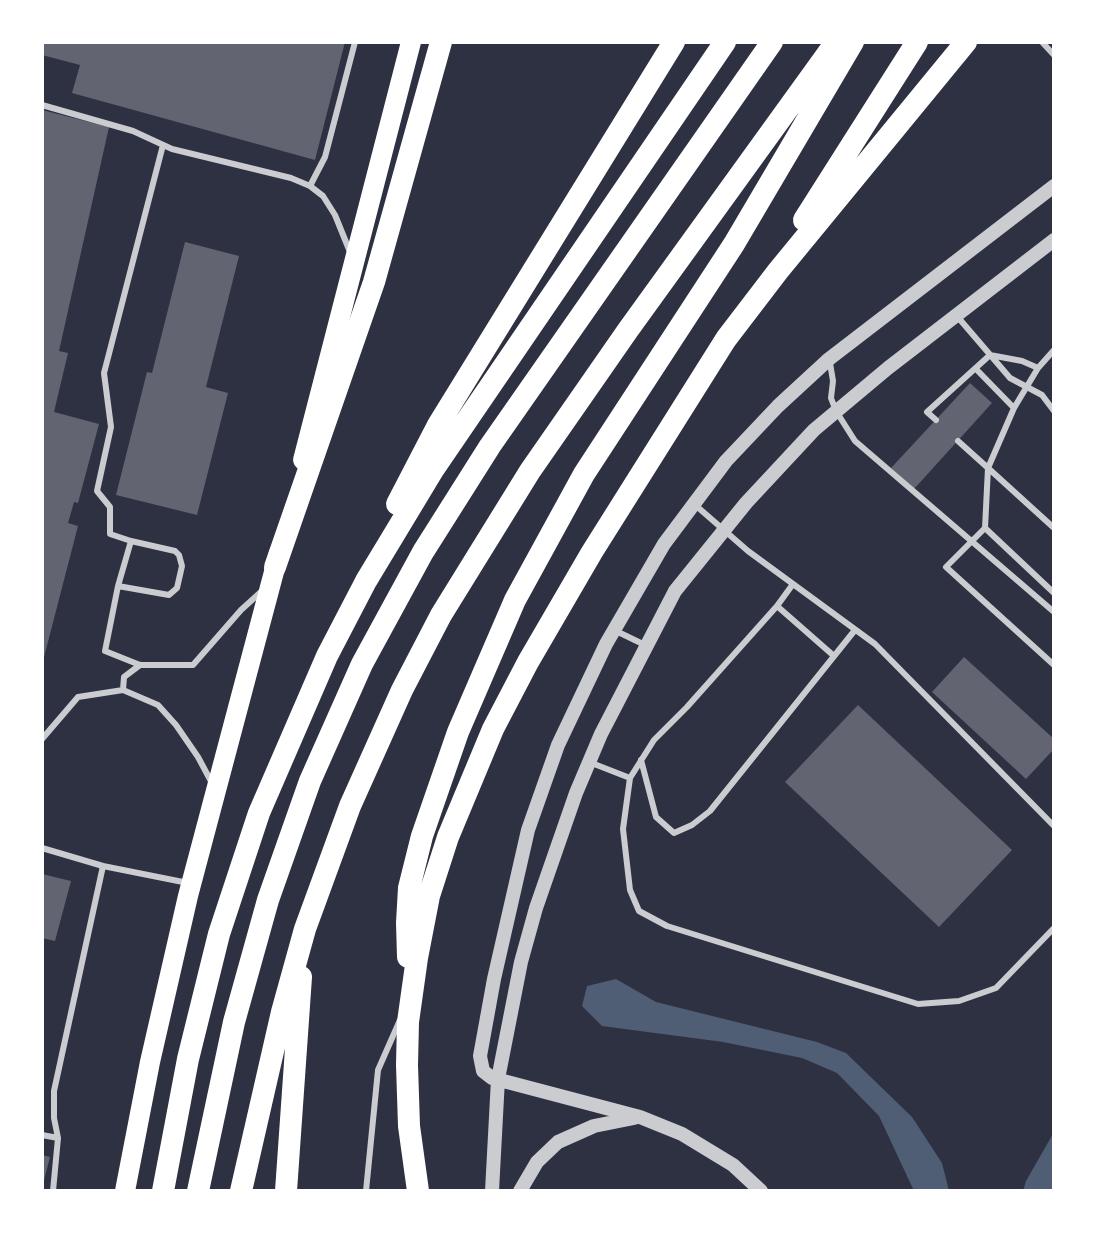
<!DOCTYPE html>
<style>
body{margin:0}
#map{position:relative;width:1096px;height:1233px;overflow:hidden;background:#2d3142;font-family:"IBM Plex Sans",sans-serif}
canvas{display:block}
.frame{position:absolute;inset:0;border:44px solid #fff;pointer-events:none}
</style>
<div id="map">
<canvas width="1096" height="1233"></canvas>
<div class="frame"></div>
</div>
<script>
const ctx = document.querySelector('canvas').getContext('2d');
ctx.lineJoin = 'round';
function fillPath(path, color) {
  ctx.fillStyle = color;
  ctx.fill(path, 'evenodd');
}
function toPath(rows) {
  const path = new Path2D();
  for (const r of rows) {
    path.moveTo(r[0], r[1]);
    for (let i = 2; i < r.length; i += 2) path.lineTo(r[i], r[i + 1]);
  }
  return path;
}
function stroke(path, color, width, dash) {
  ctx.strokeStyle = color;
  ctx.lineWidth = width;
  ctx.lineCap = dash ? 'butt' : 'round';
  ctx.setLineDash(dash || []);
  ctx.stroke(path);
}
fillPath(toPath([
 [616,979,656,1002,817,1042,846,1053,912,1117,942,1163,949,1191,914,1191,879,1116,837,1073,802,1058,723,1042,602,1026,582,1006,587,986],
 [1054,1132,1054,1191,1023,1191,1026,1181]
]), '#4f5d75');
fillPath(toPath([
 [42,42,345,42,315,160,72,93,80,65,42,55],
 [42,110,109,127,59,351,68,353,54,412,99,424,78,503,74,502,68,523,78,526,43,661],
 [185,242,239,256,206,387,228,393,197,515,116,495,147,372,152,373],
 [970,383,992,403,914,489,891,468],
 [964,657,1054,739,1054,749,1026,779,932,692],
 [858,705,1012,850,939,927,785,782],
 [42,874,71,881,55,941,42,938],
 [42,1155,50,1157,43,1184,42,1184]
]), '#626471');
stroke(toPath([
 [1042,42,1054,55],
 [42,105,133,131,172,149,291,178,310,186,323,196,335,215,350,252],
 [310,186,325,157,355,42],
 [956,315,1010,378,1042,395,1054,411],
 [1054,350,1038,368,1014,408,988,468,1054,528],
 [830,363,833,381,831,398,836,411,855,441,1054,612],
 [976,369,1014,408],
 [936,420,927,412,990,355,1022,361,1038,368],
 [958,441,988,468,985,528,1054,593],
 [694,504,748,551,875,644,1054,826],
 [985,528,946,567,1054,665],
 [131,541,110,534,110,507,97,491,111,427,104,373,163,145],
 [793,584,777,606,687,707,654,740,630,778,623,829,630,890,639,911,667,926,918,1004,959,1001,996,988,1054,928],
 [118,586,169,595,177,588,182,566,179,555,175,551,131,541,118,586,105,651,140,665,193,665,241,610,263,590],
 [777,606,834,656],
 [616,631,645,645],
 [140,665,124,677,123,690,158,705,176,725,198,757,213,785],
 [42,739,78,697,123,690],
 [641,760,656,817,674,833,692,825,710,811,855,630],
 [589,762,630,778],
 [42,848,103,866,188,883],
 [42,1135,58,1138],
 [53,1191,58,1138,54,1118,54,1091,103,866],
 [366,1191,378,1070,400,1020]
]), '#caccd0', 6);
stroke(toPath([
 [492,1191,498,1079,521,962,536,908,576,793,601,734,675,591,746,503,814,430,888,368,1054,240],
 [520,1191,537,1162,558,1142,594,1126,634,1118],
 [761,1191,733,1165,682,1134,640,1117,492,1078,483,1071,480,1056,494,979,528,830,558,745,606,644,664,544,726,461,778,406,829,359,1054,186]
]), '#caccd0', 14);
stroke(toPath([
 [303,460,411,42],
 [125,1191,150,1062,188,896,279,553]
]), '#fff', 20);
stroke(toPath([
 [804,220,917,42],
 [397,504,438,425,674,42],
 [275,567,374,282,441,42],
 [408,957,407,923,409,888,422,836,458,732,515,600,584,474,734,244,853,42],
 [163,1191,188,1059,219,934,259,813,327,656,366,581,433,470,725,42],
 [198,1191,234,1022,268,900,310,781,362,664,423,552,490,446,772,42],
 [241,1191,282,1012,305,929,350,806,402,690,441,615,530,471,628,330,836,42],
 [286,1191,301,977],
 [418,1191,409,1126,407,1065,408,1022,417,958,429,896,448,837,493,729,528,662,592,552,726,339,778,271,966,42]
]), '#fff', 22);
</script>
